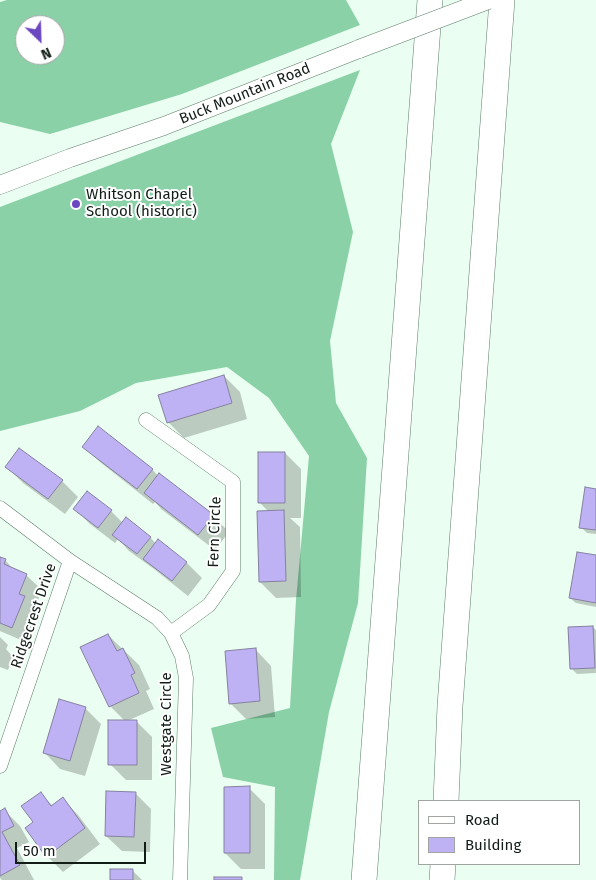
<!DOCTYPE html>
<style>
body{margin:0}
#map{position:relative;width:596px;height:880px;overflow:hidden;background:#eafef1;font-family:"Fira Sans",sans-serif}
canvas{display:block}
.legend{position:absolute;left:418px;top:800px;width:162px;height:65px;box-sizing:border-box;background:#fff;border:1px solid #a0a5a2;margin:0;padding:6px 9px;list-style:none;font-size:15px;color:#111d16}
.legend li{display:flex;align-items:center;gap:10px;height:25px}
.legend b{width:25px;border:1px solid #a0a5a2}
.north{position:absolute;left:15px;top:15px;width:50px;height:50px;box-sizing:border-box;background:#fff;border:1px solid #a0a5a2;border-radius:50%;rotate:156deg;font-size:14px;font-weight:700;line-height:20px;text-align:center;color:#111d16}
.north::after{content:'';display:block;margin:auto;width:18px;height:22px;background:#6b47c0;clip-path:polygon(50% 0,100% 100%,50% 72%,0 100%)}
.scale{position:absolute;left:15px;top:842px;width:131px;height:22px;box-sizing:border-box;border:2px solid #111d16;border-top:0;padding-left:6px;font-size:15px;line-height:18px;white-space:nowrap;color:#111d16;-webkit-text-stroke:4px #fff;paint-order:stroke}
</style>
<div id="map">
<canvas width="596" height="880"></canvas>
<ul class="legend">
<li><b style="height:6px;background:#fff"></b>Road</li>
<li><b style="height:14px;background:#beb2f5"></b>Building</li>
</ul>
<div class="north">N</div>
<div class="scale">50 m</div>
</div>
<script>
const ctx = document.querySelector('canvas').getContext('2d');
ctx.lineJoin = 'round';
function fillPath(path, color) {
  ctx.fillStyle = color;
  ctx.fill(path, 'evenodd');
}
function toPath(rows) {
  const path = new Path2D();
  for (const r of rows) {
    path.moveTo(r[0], r[1]);
    for (let i = 2; i < r.length; i += 2) path.lineTo(r[i], r[i + 1]);
  }
  return path;
}
function stroke(path, color, width, dash) {
  ctx.strokeStyle = color;
  ctx.lineWidth = width;
  ctx.lineCap = dash ? 'butt' : 'round';
  ctx.setLineDash(dash || []);
  ctx.stroke(path);
}
function label(font, color, halo, rows, align = 'center') {
  ctx.font = font + ' "Fira Sans",sans-serif';
  ctx.lineWidth = 4;
  ctx.setLineDash([]);
  ctx.textBaseline = 'middle';
  ctx.strokeStyle = halo;
  ctx.fillStyle = color;
  for (const [text, x, y, turn = 0] of rows) {
    ctx.save();
    ctx.translate(x, y);
    ctx.rotate((+turn || 0) * Math.PI / 180);
    ctx.textAlign = isNaN(turn) ? turn : align;
    if (halo) ctx.strokeText(text, 0, 0);
    ctx.fillText(text, 0, 0);
    ctx.restore();
  }
}
fillPath(toPath([
 [7,0,346,0,360,25,182,94,50,134,0,122,0,2],
 [25,25,55,25,55,55,25,55],
 [360,70,331,144,353,232,330,341,336,403,367,458,358,603,329,712,300,880,274,880,275,787,223,777,211,728,290,708,296,600,309,456,269,398,227,367,136,383,80,411,0,431,0,207]
]), '#8ad1a7');
fillPath(toPath([
 [224,376,240,392,247,419,184,438,168,422],
 [84,447,152,469,158,476,160,474,213,516,229,532,215,550,161,509,155,502,153,504,100,462],
 [285,453,301,469,301,518,290,518,300,527,301,597,276,598,260,582,269,512,259,502],
 [7,467,62,481,78,497,65,514,23,483],
 [596,490,596,534,587,533,581,527],
 [87,493,111,511,123,523,150,537,156,544,187,563,202,578,188,596,154,569,129,551,118,539,115,543,90,524,75,509],
 [596,556,596,607,576,603,570,598],
 [0,558,5,560,14,570,26,575,42,590,35,608,40,613,28,643,0,631],
 [593,627,596,630,596,673,577,674,571,668],
 [108,635,139,665,150,689,146,691,154,709,127,721,136,721,152,737,152,780,126,780,110,764,125,721,110,706],
 [0,637,8,645,6,649,13,657,8,670,0,667],
 [256,650,271,666,275,717,246,719,230,703],
 [85,708,101,724,85,776,60,769,45,753],
 [249,788,265,804,265,869,241,869,225,853],
 [135,793,151,809,150,852,122,851,106,836],
 [41,794,53,806,63,799,78,815,100,844,63,872,47,856,35,822],
 [4,810,20,826,29,842,17,848,34,880,2,880,0,878,0,812],
 [132,870,142,880,111,880]
]), '#0003');
const building = toPath([
 [224,375,232,403,167,423,158,395,224,375],
 [98,426,153,469,137,489,82,447,98,426],
 [19,448,63,480,48,499,5,467,19,448],
 [258,452,285,452,285,503,258,503,258,452],
 [159,473,214,515,198,535,144,493,159,473],
 [585,487,596,489,596,530,579,528,585,487],
 [87,491,112,510,98,528,73,509,87,491],
 [284,510,286,581,259,582,257,511,284,510],
 [126,517,151,537,137,554,112,535,126,517],
 [158,539,187,562,172,581,143,559,158,539],
 [577,552,596,555,596,603,569,598,577,552],
 [0,557,6,559,4,564,27,574,19,594,25,596,12,628,0,623,0,557],
 [593,626,595,668,570,669,568,627,593,626],
 [108,634,117,651,123,648,135,673,131,675,139,693,109,707,80,647,108,634],
 [256,648,260,701,229,704,225,651,256,648],
 [59,699,86,707,70,761,43,753,59,699],
 [108,720,137,720,137,765,108,765,108,720],
 [250,786,250,853,224,853,224,787,250,786],
 [106,791,136,792,134,837,105,836,106,791],
 [41,792,51,806,63,797,85,828,46,857,25,828,33,822,21,806,41,792],
 [5,808,14,826,2,832,20,865,0,876,0,811,5,808],
 [110,869,133,869,133,880,110,880,110,869],
 [214,877,242,877,242,880,214,880,214,877]
]);
fillPath(building, '#beb2f5');
stroke(building, '#86819f', 1);
const minor = toPath([
 [146,420,233,482,233,571,209,605,171,633],
 [0,508,70,561,157,618,171,633,182,656,186,678,180,880],
 [0,766,70,561]
]);
const tertiary = toPath([
 [0,185,70,158,164,126,359,49]
]);
const motorway = toPath([
 [446,801,450,706,502,0],
 [364,880,430,0],
 [442,880,443,864]
]);
stroke(minor, '#5e7d6a', 15);
stroke(tertiary, '#5e7d6a', 19);
stroke(motorway, '#5e7d6a', 26);
stroke(minor, '#fff', 14);
stroke(tertiary, '#fff', 18);
stroke(motorway, '#fff', 25);
const tertiaryBridge = toPath([
 [359,49,488,0]
]);
stroke(tertiaryBridge, '#5e7d6a', 19, []);
stroke(tertiaryBridge, '#fff', 18);
for (const [x, y, r, color] of [
 [76,204,5,"#6b47c0"]
]) {
  const dot = new Path2D();
  dot.arc(x, y, r, 0, 2 * Math.PI);
  ctx.fillStyle = color;
  ctx.fill(dot);
  stroke(dot, '#fff', 2);
}
label('15px', '#111d16', '#fff', [
 ["Buck Mountain Road",245,94,-22],
 ["Fern Circle",215,532,-88],
 ["Ridgecrest Drive",34,616,-71],
 ["Westgate Circle",167,724,-90]
]);
label('15px', '#111d16', '#fff', [
 ["Whitson Chapel",86,195],
 ["School (historic)",86,212]
], 'left');
</script>
